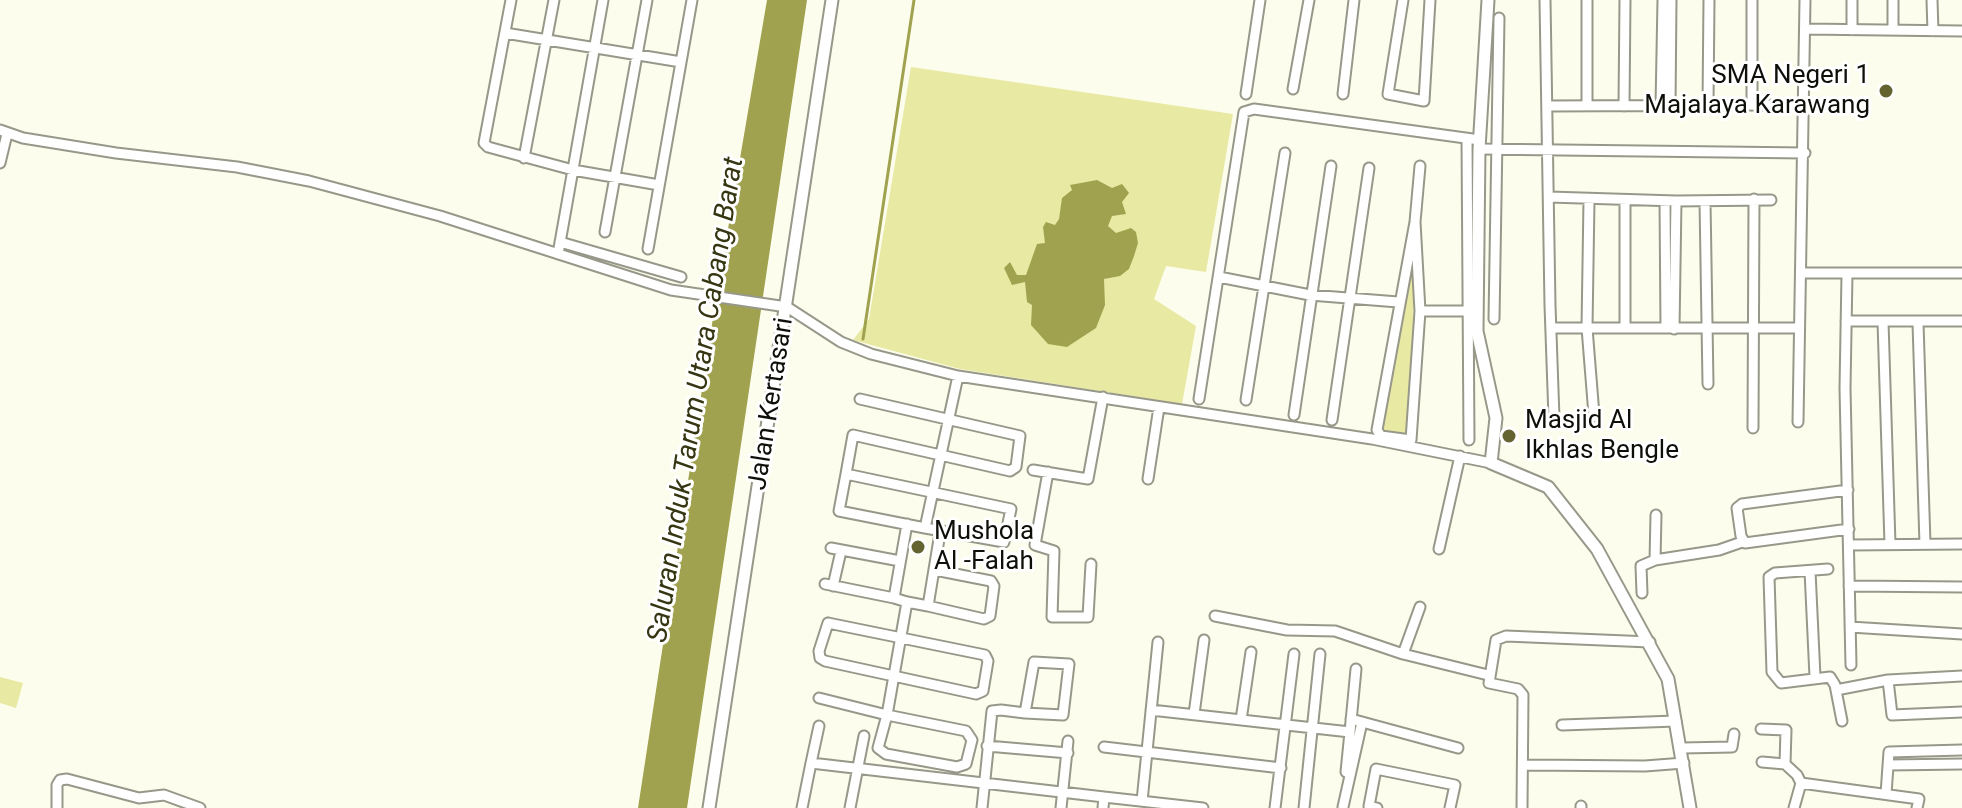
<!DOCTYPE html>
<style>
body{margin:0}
canvas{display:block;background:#fcfdec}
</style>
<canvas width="1962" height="808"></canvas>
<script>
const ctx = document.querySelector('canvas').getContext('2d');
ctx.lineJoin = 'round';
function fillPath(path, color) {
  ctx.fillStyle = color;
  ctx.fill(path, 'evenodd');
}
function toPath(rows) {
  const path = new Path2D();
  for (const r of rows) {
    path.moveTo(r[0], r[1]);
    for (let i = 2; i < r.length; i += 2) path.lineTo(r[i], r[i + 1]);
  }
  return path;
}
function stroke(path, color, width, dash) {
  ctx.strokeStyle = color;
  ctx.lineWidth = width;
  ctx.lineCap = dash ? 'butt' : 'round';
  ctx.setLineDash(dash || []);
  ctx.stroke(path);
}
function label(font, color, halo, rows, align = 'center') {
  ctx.font = font + ' Roboto,sans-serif';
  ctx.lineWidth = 6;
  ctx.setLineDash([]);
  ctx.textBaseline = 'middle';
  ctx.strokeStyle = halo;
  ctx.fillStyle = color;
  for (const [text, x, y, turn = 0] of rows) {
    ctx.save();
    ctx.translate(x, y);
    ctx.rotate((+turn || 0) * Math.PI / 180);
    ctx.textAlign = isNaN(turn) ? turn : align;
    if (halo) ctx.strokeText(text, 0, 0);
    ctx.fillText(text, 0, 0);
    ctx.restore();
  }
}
fillPath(toPath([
 [911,67,1233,114,1206,272,1166,266,1154,299,1196,326,1182,404,960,369,853,340,869,319],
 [1412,248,1414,287,1410,435,1380,431],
 [0,677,23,683,16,708,0,703]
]), '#e8e9a2');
fillPath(toPath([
 [767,0,807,0,687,808,638,808,714,311],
 [1097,180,1112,188,1122,184,1129,193,1122,202,1126,214,1112,216,1108,226,1116,233,1131,228,1136,232,1138,243,1134,256,1129,269,1120,276,1104,279,1105,305,1096,328,1067,347,1048,344,1031,325,1032,305,1027,302,1025,282,1012,285,1004,268,1010,262,1017,275,1026,275,1037,244,1045,243,1043,227,1046,222,1055,225,1059,219,1062,198,1072,190,1070,185]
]), '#a1a24f');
stroke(toPath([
 [863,339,914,0]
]), '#a1a24f', 3);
const minor = toPath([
 [511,0,484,143,488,147,573,170,659,185],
 [1403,0,1388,94,1424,101,1430,0],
 [1545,0,1550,305,1554,418,1559,423,1588,421,1594,415,1587,328,1589,200],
 [1852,0,1852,30],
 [1932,0,1933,31],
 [1806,29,1962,31],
 [1893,30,1893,0],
 [505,33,681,62],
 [1293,89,1309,0],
 [1246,94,1260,0],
 [1343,94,1354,0],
 [1708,105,1709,0],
 [1752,105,1752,0],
 [1549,106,1772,105],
 [1587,106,1587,0],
 [1624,106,1625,0],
 [1661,106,1663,0],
 [1670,106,1671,0],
 [0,130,23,138,116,153,237,167,309,181,440,216,671,290,787,307,841,342,871,354,958,376,1372,439,1491,463],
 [1467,139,1469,440],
 [1479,149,1805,153],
 [524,158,554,0],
 [0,163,7,134],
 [1549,197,1676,201,1771,200],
 [1665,201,1666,328],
 [1705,201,1708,384],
 [1415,222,1420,311,1411,440,1381,436,1377,430,1415,222,1420,166],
 [605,232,647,0],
 [560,242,681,277],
 [648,249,692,0],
 [558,254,603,0],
 [1802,273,1962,273],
 [1847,274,1845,388,1851,665],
 [1219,277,1310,295,1398,302],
 [1420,311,1470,311],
 [1494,319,1499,18],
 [1846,321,1962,321],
 [1883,322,1890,544],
 [1918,323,1925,544],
 [1552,328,1799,328],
 [1625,328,1625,201],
 [1674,329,1676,201],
 [860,399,1020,436,1016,467,1010,471,853,435,846,474,1011,509,1004,542,925,528],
 [1199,399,1244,112,1254,109,1480,140],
 [1246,400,1285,153],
 [1294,415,1331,166],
 [1332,420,1369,168],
 [1798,422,1805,0],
 [1753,428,1754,199],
 [1033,470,1088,479,1103,397],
 [1048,472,1035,545,1054,551,1052,617,1088,617,1091,564],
 [846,474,839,511,925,528,958,376],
 [1148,479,1159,407],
 [1848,490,1742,504,1737,508,1741,536,1745,543,1849,529],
 [907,524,894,598,907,602,928,606,940,533],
 [1850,545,1962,544],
 [831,548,900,561],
 [1439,549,1460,456],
 [1655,560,1719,550,1742,542],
 [1828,569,1775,573,1769,577,1772,672,1781,683,1830,677,1835,685,1842,721],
 [1810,571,1815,677],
 [825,584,894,598],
 [833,586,841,551],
 [1849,586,1962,587],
 [1642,593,1641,566,1655,560,1656,515],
 [928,606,984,619,990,616,994,586,991,581,935,570],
 [1215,616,1287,630,1335,631,1403,654,1488,675],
 [828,623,985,655,988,661,983,691,976,694,825,661,820,658,819,651,828,623],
 [1850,627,1962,634],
 [1403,654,1420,607],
 [1962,676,1888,680,1892,715,1962,712],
 [1836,690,1888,680],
 [819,698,887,715,966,731,972,740,966,764,957,767,886,754,878,748,887,715,907,602],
 [1151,710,1350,732,1356,669],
 [1194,714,1204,640],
 [1351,719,1458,748],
 [1241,720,1251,652],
 [1562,725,1676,721],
 [1761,729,1786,730,1785,764],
 [987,746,1068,753],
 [1104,747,1281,768],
 [1682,748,1732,747,1734,734],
 [1762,762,1785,764,1797,775,1801,783,1794,808],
 [811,763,819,726],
 [1525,765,1645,766,1684,763],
 [1888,765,1962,764],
 [1346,772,1350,732],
 [1801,783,1919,799,1917,808],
 [1886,794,1889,752,1962,750],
 [1104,797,1203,808],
 [1142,801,1158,642],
 [1343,807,1362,722],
 [57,808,57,785,60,780,67,779,139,798,164,795,200,808],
 [802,808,811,763,1104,797,1103,808],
 [850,808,864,736],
 [982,808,992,711,1001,710,1025,713,1063,715,1069,664,1034,662,1025,713],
 [1061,808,1068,741],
 [1275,808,1294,654],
 [1304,808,1320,654],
 [1377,808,1369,806,1376,769,1455,785,1450,808],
 [1522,808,1523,695,1518,689,1489,683,1496,640,1506,636,1650,642],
 [1581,808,1581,806]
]);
const tertiary = toPath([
 [1488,0,1479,149,1477,331,1496,418,1491,463,1548,487,1597,549,1668,679,1690,808],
 [709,808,832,0]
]);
stroke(minor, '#98988a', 13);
stroke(tertiary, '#98988a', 15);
stroke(minor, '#fff', 9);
stroke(tertiary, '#fff', 11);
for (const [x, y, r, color] of [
 [1886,91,8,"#646431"],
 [1509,436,8,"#646431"],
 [918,547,8,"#646431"]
]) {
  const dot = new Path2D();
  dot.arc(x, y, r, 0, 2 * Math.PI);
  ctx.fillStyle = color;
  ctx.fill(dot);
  stroke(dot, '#fff', 3);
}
label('26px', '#0f0f0a', '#fff', [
 ["SMA Negeri 1",1870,76,"right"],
 ["Majalaya Karawang",1870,106,"right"],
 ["Masjid Al",1525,421],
 ["Ikhlas Bengle",1525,451],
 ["Mushola",934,532],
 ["Al -Falah",934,562]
], 'left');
label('26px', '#0f0f0a', '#fff', [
 ["Jalan Kertasari",772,404,-81]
]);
label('italic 28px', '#363612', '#fff', [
 ["Saluran Induk Tarum Utara Cabang Barat",697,400,-81]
]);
</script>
